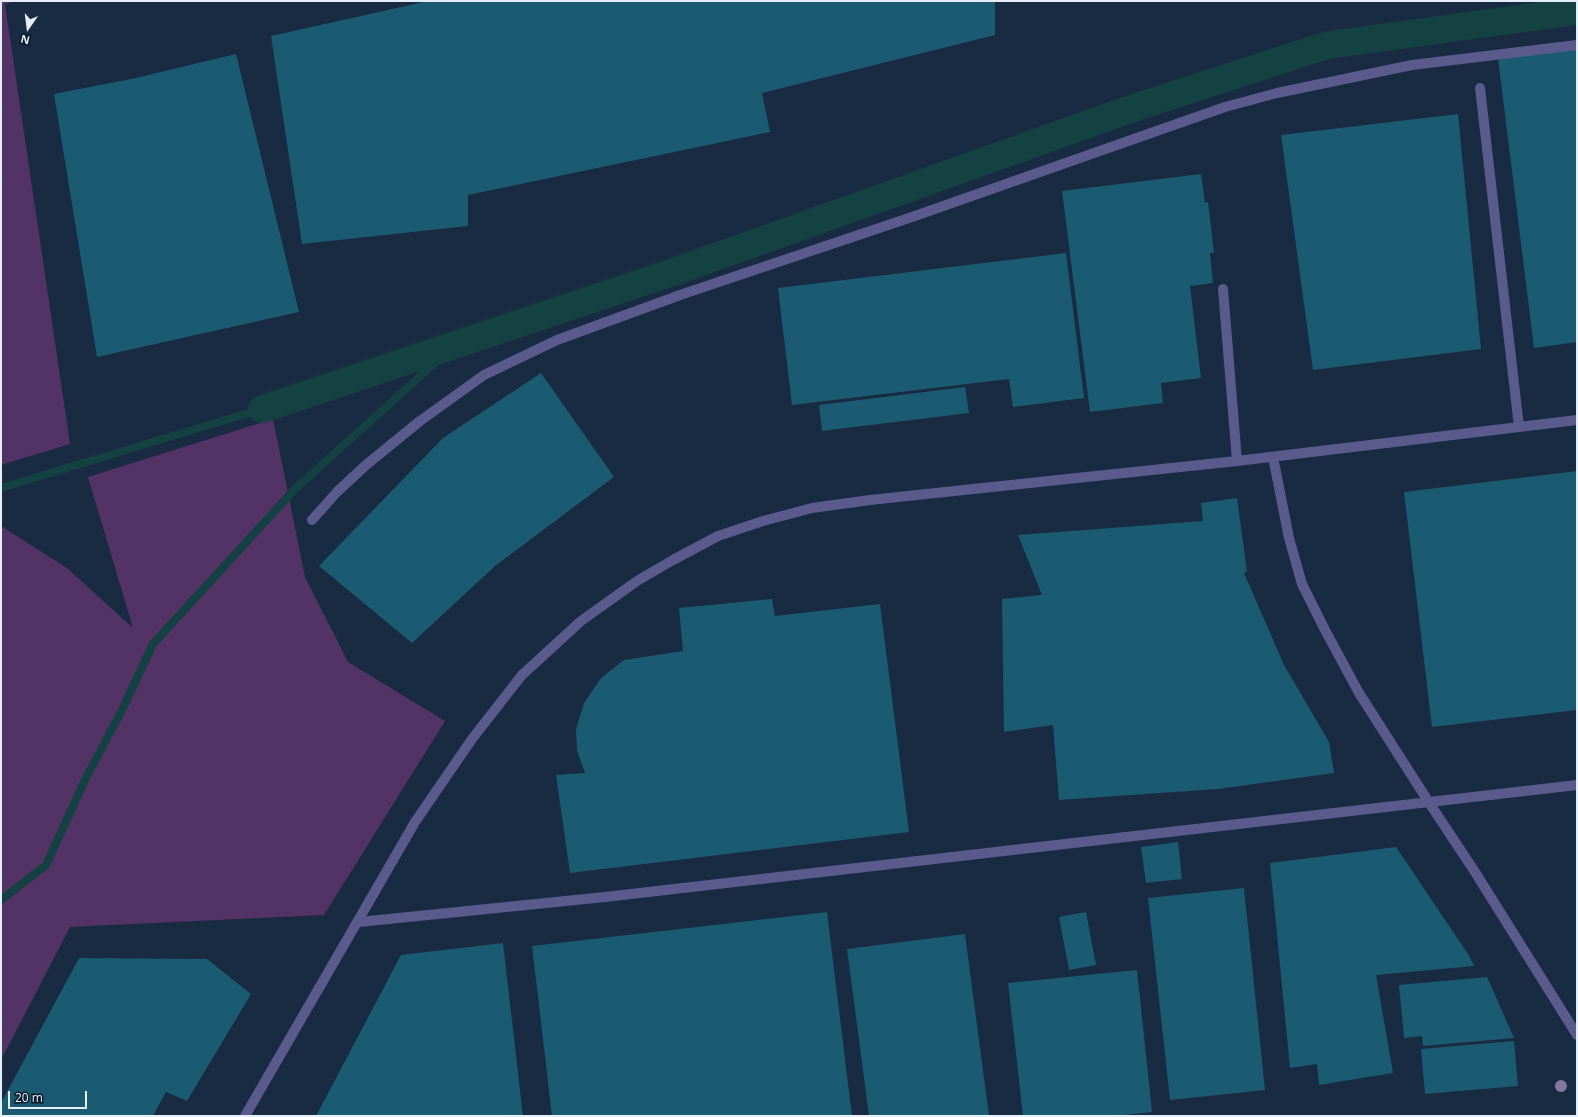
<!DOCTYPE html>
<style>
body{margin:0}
#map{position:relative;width:1578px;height:1117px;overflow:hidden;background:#132234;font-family:"Open Sans",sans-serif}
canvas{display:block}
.frame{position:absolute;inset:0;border:2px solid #e5effc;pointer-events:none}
.north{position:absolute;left:8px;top:8px;width:40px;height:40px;-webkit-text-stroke:3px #0a1829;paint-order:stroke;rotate:194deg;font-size:11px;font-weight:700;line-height:16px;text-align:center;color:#e5effc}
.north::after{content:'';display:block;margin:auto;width:14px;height:18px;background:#e5effc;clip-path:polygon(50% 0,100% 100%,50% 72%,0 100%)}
.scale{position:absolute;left:8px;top:1091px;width:79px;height:18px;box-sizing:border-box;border:2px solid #e5effc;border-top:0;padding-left:5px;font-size:12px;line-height:14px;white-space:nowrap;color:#e5effc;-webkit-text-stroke:3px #0a1829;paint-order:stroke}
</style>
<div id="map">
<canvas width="1578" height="1117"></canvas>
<div class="frame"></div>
<div class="north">N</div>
<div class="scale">20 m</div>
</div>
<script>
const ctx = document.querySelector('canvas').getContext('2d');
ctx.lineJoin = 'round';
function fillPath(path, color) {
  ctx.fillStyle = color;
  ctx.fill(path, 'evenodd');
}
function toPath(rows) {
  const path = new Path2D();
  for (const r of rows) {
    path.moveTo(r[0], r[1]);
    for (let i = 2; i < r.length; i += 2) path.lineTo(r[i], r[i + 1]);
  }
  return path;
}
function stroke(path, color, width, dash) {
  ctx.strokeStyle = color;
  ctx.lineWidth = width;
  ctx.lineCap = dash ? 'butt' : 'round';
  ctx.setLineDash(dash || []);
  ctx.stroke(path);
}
fillPath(toPath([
 [8,1,1577,1,1577,1116,1,1116,1,3]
]), '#182b42');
fillPath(toPath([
 [1,1,17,1,5,4,70,444,1,465],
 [273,419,305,577,348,662,445,721,324,915,70,927,1,1060,1,526,67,568,133,628,88,477]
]), '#533265');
stroke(toPath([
 [1,488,262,409],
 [1,900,46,865,86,778,123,708,153,644,294,490,456,344]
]), '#144141', 8);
stroke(toPath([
 [262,409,679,270,1136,107,1328,45,1577,11]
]), '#144141', 28);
fillPath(toPath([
 [428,1,995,1,995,35,762,93,770,132,468,195,468,226,302,244,271,36],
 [1577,49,1577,342,1534,348,1498,58],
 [236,54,299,312,97,357,54,94,136,78],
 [1458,114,1481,349,1313,370,1281,135],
 [1201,174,1205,203,1208,202,1214,253,1210,253,1213,283,1190,286,1201,378,1161,383,1163,403,1090,412,1062,191],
 [1066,253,1084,398,1013,407,1009,379,792,405,778,288],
 [541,373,614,477,495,566,412,643,319,566,443,438],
 [965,387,969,413,822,431,819,405],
 [1577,471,1577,710,1432,727,1404,492],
 [1237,498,1247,572,1244,573,1284,665,1329,742,1334,773,1218,789,1059,800,1053,725,1004,732,1002,599,1042,595,1018,535,1203,521,1201,503],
 [772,599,775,616,880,604,909,832,570,873,556,775,585,773,577,751,576,729,584,703,601,678,624,660,683,651,679,608],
 [1178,842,1182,879,1146,883,1141,847],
 [1396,847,1470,957,1474,966,1376,975,1393,1073,1319,1085,1317,1064,1290,1068,1270,863],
 [1244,888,1265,1090,1170,1100,1148,898],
 [827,912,852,1116,552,1116,532,946],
 [1086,912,1096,965,1069,970,1059,917],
 [965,934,989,1116,869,1116,847,949],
 [503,943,523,1116,316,1116,401,955],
 [79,958,207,959,251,994,187,1101,166,1092,153,1116,1,1116,1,1103],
 [1137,970,1152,1112,1115,1116,1023,1116,1008,983],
 [1487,977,1514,1038,1423,1046,1422,1036,1404,1038,1399,985],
 [1514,1041,1518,1086,1425,1094,1421,1049]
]), '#1a5b71');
stroke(toPath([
 [1480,88,1519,427],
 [1223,289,1237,461],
 [1273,457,1289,538,1302,584,1325,630,1359,693,1428,801,1475,872,1577,1035],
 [312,520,337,492,366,465,420,421,484,375,557,340,683,294,912,217,1225,107,1277,93,1412,65,1577,45],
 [359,922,605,897,1577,785],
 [245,1116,415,822,472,739,522,675,581,621,637,581,673,560,718,536,763,521,812,508,870,500,1237,461,1577,420]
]), '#5b5a8d', 10);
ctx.fillStyle = '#8577a0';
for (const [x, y] of [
 [1561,1086]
]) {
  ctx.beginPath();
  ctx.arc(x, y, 6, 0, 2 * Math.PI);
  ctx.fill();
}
</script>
